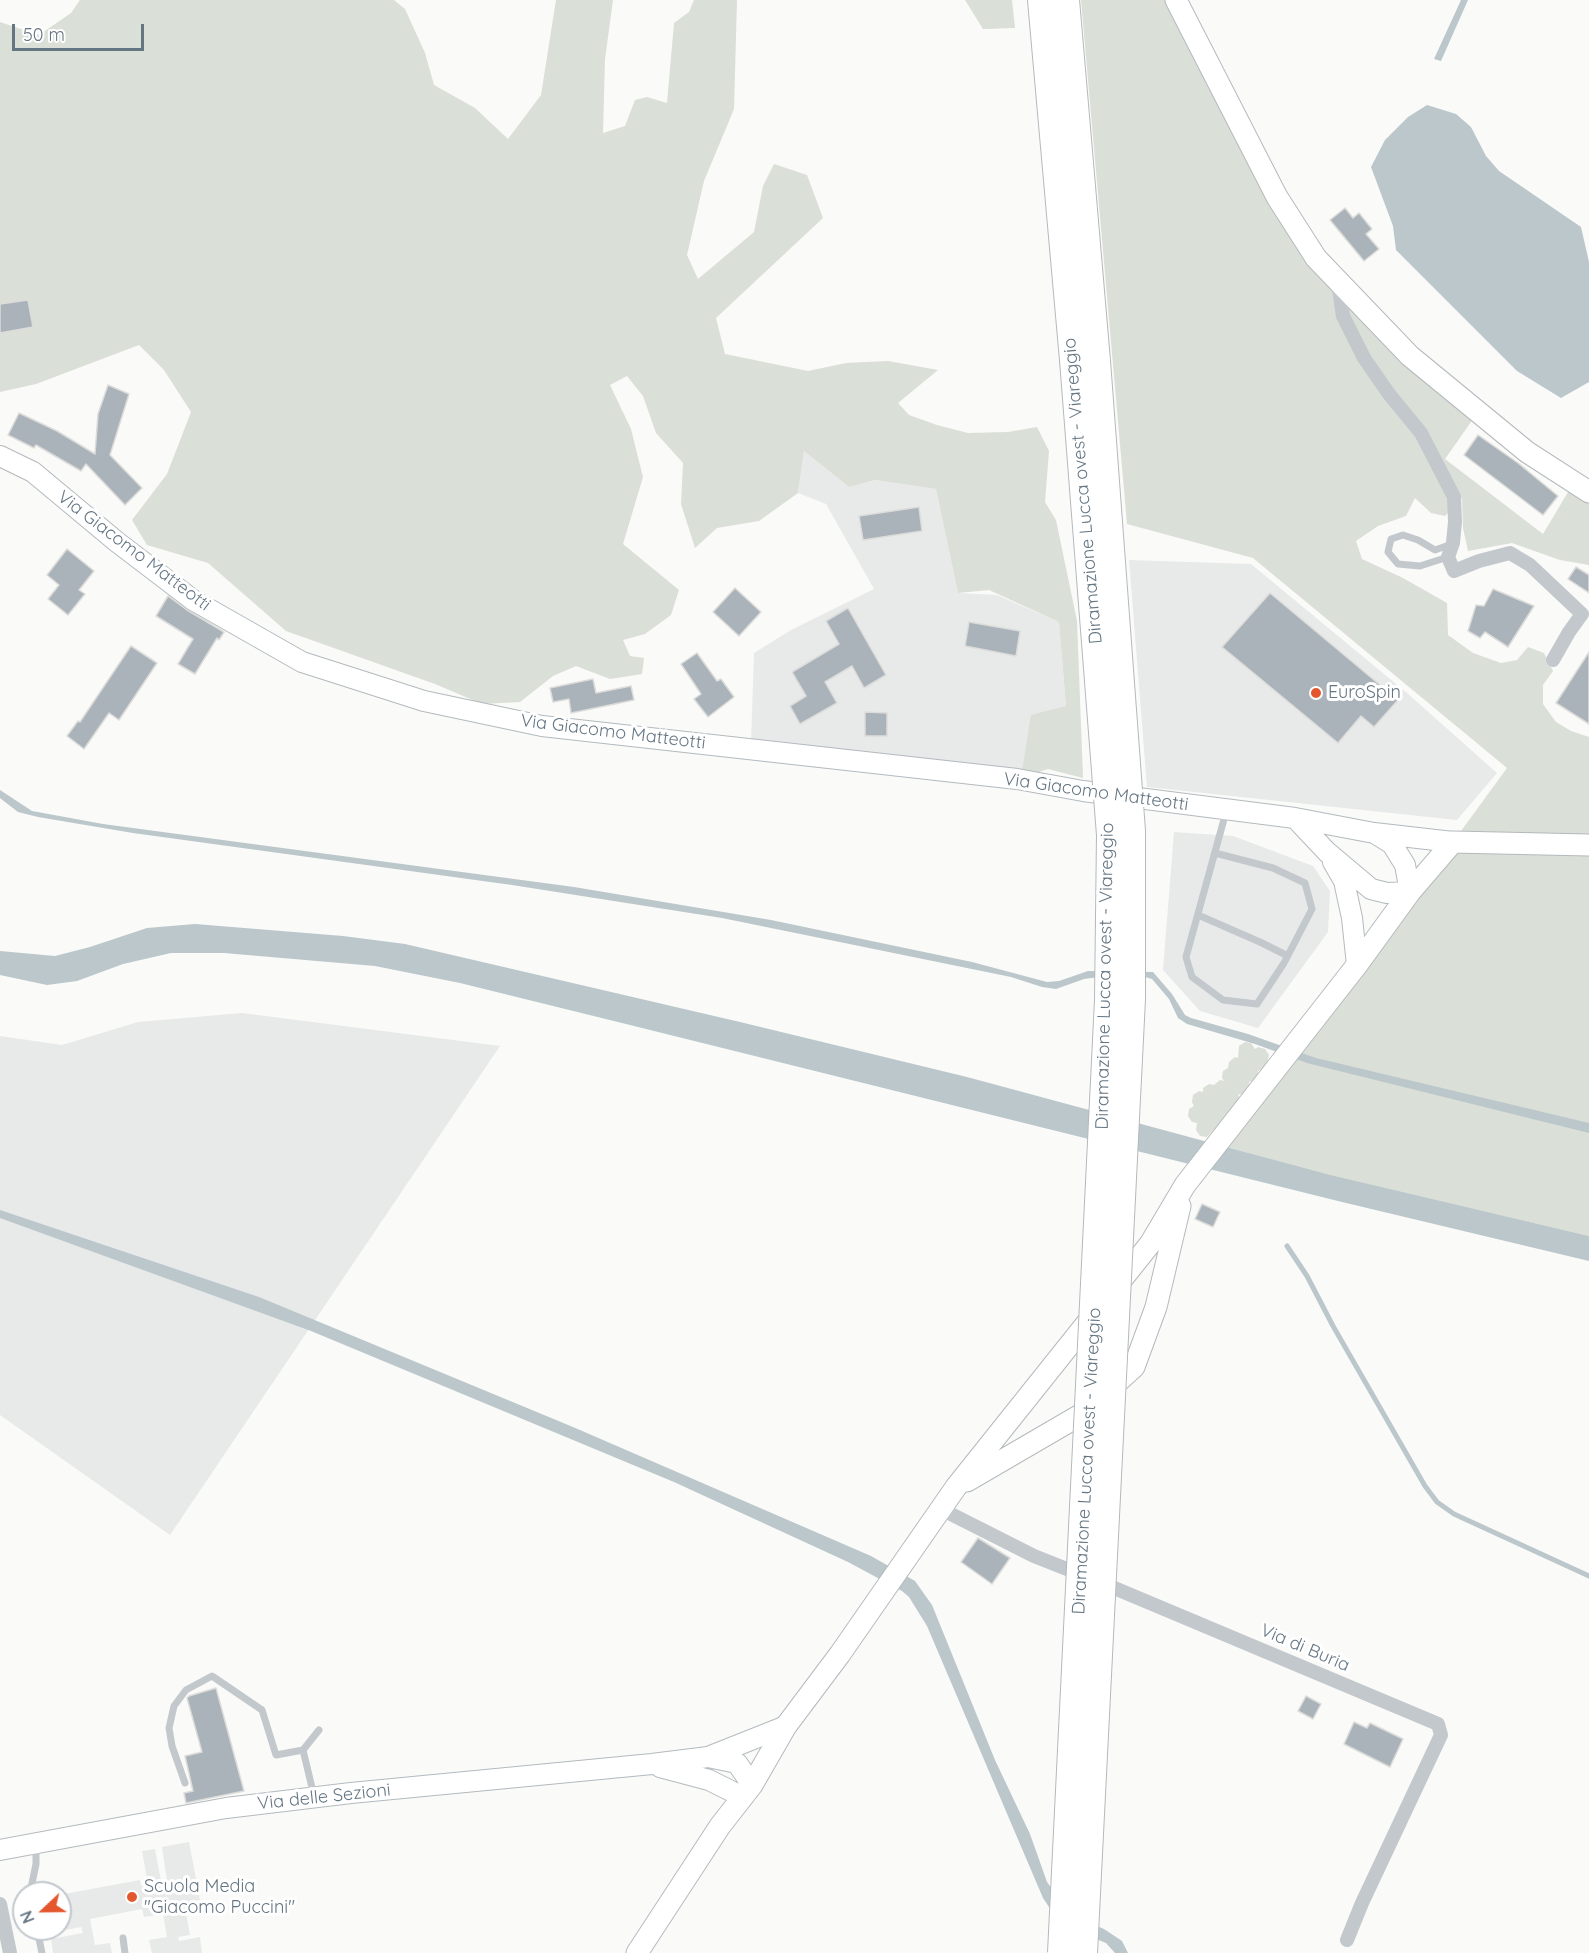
<!DOCTYPE html>
<style>
body{margin:0}
#map{position:relative;width:1589px;height:1953px;overflow:hidden;background:#fafaf8;font-family:Quicksand,sans-serif}
canvas{display:block}
.north{position:absolute;left:12px;top:1881px;width:60px;height:60px;box-sizing:border-box;background:#fff;border:2px solid #c1c8cd;border-radius:50%;rotate:248deg;font-size:16px;font-weight:700;line-height:24px;text-align:center;color:#657683}
.north::after{content:'';display:block;margin:auto;width:21px;height:27px;background:#e4572e;clip-path:polygon(50% 0,100% 100%,50% 72%,0 100%)}
.scale{position:absolute;left:12px;top:24px;width:132px;height:27px;box-sizing:border-box;border:3px solid #657683;border-top:0;padding-left:8px;font-size:18px;line-height:21px;white-space:nowrap;color:#657683;-webkit-text-stroke:4px #fff;paint-order:stroke}
</style>
<div id="map">
<canvas width="1589" height="1953"></canvas>
<div class="north">N</div>
<div class="scale">50 m</div>
</div>
<script>
const ctx = document.querySelector('canvas').getContext('2d');
ctx.lineJoin = 'round';
function fillPath(path, color) {
  ctx.fillStyle = color;
  ctx.fill(path, 'evenodd');
}
function toPath(rows) {
  const path = new Path2D();
  for (const r of rows) {
    path.moveTo(r[0], r[1]);
    for (let i = 2; i < r.length; i += 2) path.lineTo(r[i], r[i + 1]);
  }
  return path;
}
function stroke(path, color, width, dash) {
  ctx.strokeStyle = color;
  ctx.lineWidth = width;
  ctx.lineCap = dash ? 'butt' : 'round';
  ctx.setLineDash(dash || []);
  ctx.stroke(path);
}
function label(font, color, halo, rows, align = 'center') {
  ctx.font = font + ' Quicksand,sans-serif';
  ctx.lineWidth = 6;
  ctx.setLineDash([]);
  ctx.textBaseline = 'middle';
  ctx.strokeStyle = halo;
  ctx.fillStyle = color;
  for (const [text, x, y, turn = 0] of rows) {
    ctx.save();
    ctx.translate(x, y);
    ctx.rotate((+turn || 0) * Math.PI / 180);
    ctx.textAlign = isNaN(turn) ? turn : align;
    if (halo) ctx.strokeText(text, 0, 0);
    ctx.fillText(text, 0, 0);
    ctx.restore();
  }
}
fillPath(toPath([
 [804,451,849,487,875,480,936,489,958,593,997,595,1059,622,1066,707,1021,778,751,743,754,653,791,630,874,589,826,504,798,493],
 [1129,560,1251,564,1407,693,1497,773,1457,820,1147,787],
 [1174,832,1233,836,1313,866,1330,891,1328,932,1258,1028,1200,1011,1163,970],
 [242,1013,500,1046,170,1535,0,1415,0,1036,62,1045,138,1022],
 [189,1842,200,1900,173,1905,174,1909,185,1907,190,1935,178,1937,179,1941,200,1937,202,1953,152,1953,149,1940,167,1937,163,1914,144,1917,142,1909,90,1919,95,1945,110,1943,112,1953,53,1953,51,1939,83,1933,81,1927,55,1932,54,1929,60,1929,60,1901,65,1900,64,1894,140,1880,141,1886,148,1885,142,1851,155,1849,161,1881,167,1881,162,1847]
]), '#e8e9e9');
fillPath(toPath([
 [80,0,394,0,405,9,425,53,434,85,475,108,508,139,541,95,556,0,613,0,605,59,603,133,625,126,635,100,647,97,667,103,674,23,689,12,694,0,737,0,734,109,704,181,687,255,698,279,754,232,763,186,774,164,807,175,823,218,716,318,725,354,808,371,846,363,888,361,938,370,898,403,909,415,937,425,968,433,1008,432,1037,427,1049,451,1045,502,1056,520,1077,621,1083,778,1048,769,1021,778,1031,715,1066,706,1059,622,989,590,958,593,936,489,875,480,849,487,804,451,798,493,759,521,717,528,695,548,681,504,683,463,656,433,643,396,627,376,610,385,631,429,643,477,623,544,679,590,671,615,645,634,623,640,630,656,644,658,642,674,610,679,576,666,553,676,520,702,482,704,435,684,286,631,208,563,147,545,132,520,167,474,191,412,164,370,139,345,36,384,0,392,0,22,39,35,71,13],
 [965,0,1012,0,1015,28,983,29],
 [1081,0,1177,0,1316,258,1478,412,1445,459,1543,534,1574,482,1589,492,1589,565,1560,560,1512,543,1468,551,1463,528,1462,498,1445,516,1431,513,1415,498,1406,516,1378,526,1356,541,1362,559,1403,578,1447,603,1448,635,1473,653,1501,663,1517,660,1528,647,1544,653,1553,671,1543,685,1543,704,1556,722,1571,731,1589,737,1589,1236,1330,1176,1216,1144,1453,842,1507,768,1253,558,1127,524],
 [1245,1042,1251,1043,1255,1049,1258,1047,1265,1049,1269,1055,1266,1067,1258,1071,1258,1079,1249,1082,1249,1091,1243,1095,1238,1094,1240,1098,1239,1105,1231,1109,1220,1131,1213,1130,1207,1137,1200,1136,1196,1130,1197,1123,1192,1122,1188,1116,1189,1109,1194,1106,1192,1102,1193,1095,1199,1091,1203,1092,1203,1088,1209,1084,1214,1085,1220,1080,1224,1081,1222,1078,1223,1071,1228,1068,1229,1062,1235,1057,1238,1058,1239,1046]
]), '#dadfd7');
fillPath(toPath([
 [1461,0,1468,0,1441,61,1434,59],
 [1427,105,1456,114,1471,127,1486,156,1499,171,1581,227,1589,262,1589,382,1561,398,1517,371,1396,250,1393,226,1371,167,1385,140,1408,117],
 [0,790,32,811,103,824,574,887,771,920,972,962,1047,982,1059,981,1088,971,1153,972,1172,994,1185,1015,1191,1018,1248,1034,1316,1058,1589,1123,1589,1133,1307,1063,1255,1044,1187,1024,1178,1018,1169,999,1152,979,1142,976,1099,977,1084,979,1056,989,1042,987,1011,977,722,918,512,885,133,833,38,817,18,812,5,802,0,798],
 [195,924,343,936,405,944,740,1022,967,1077,1330,1175,1589,1236,1589,1261,1342,1202,630,1025,460,983,375,966,224,953,171,953,123,964,77,981,47,985,0,975,0,951,55,956,90,947,147,928],
 [0,1210,259,1297,573,1427,871,1556,915,1581,932,1605,995,1760,1030,1834,1047,1882,1058,1897,1081,1919,1104,1929,1122,1941,1128,1953,1115,1953,1106,1943,1072,1929,1055,1916,1043,1898,927,1626,909,1597,902,1591,848,1562,674,1482,311,1331,0,1218]
]), '#bbc7cb');
stroke(toPath([
 [1287,1246,1307,1276,1333,1326,1425,1486,1437,1502,1454,1514,1589,1576]
]), '#bbc7cb', 5);
const building = toPath([
 [1345,208,1353,218,1359,213,1372,229,1366,234,1379,249,1364,261,1330,220,1345,208],
 [28,300,33,327,0,333,0,304,28,300],
 [108,385,129,394,110,455,142,488,125,505,86,464,81,471,36,445,34,448,8,435,19,413,57,431,95,454,98,414,108,385],
 [1478,435,1518,463,1558,496,1543,515,1464,455,1478,435],
 [919,507,922,531,863,540,859,516,919,507],
 [67,549,94,571,79,590,85,594,68,615,48,599,59,585,47,575,67,549],
 [1576,567,1589,575,1589,593,1568,579,1576,567],
 [735,588,761,612,739,636,713,612,735,588],
 [1493,589,1534,606,1508,647,1485,632,1480,638,1468,631,1476,605,1484,606,1493,589],
 [1270,593,1398,700,1374,727,1361,716,1338,743,1222,647,1270,593],
 [168,596,187,610,224,632,219,640,217,638,195,674,178,664,193,639,156,616,168,596],
 [848,608,886,675,864,688,852,666,825,682,837,703,800,724,790,706,806,696,792,672,839,644,826,621,848,608],
 [969,622,1020,631,1016,656,965,646,969,622],
 [131,646,157,663,119,720,109,713,84,749,67,736,78,721,80,722,131,646],
 [1589,652,1589,724,1556,703,1589,652],
 [697,653,717,681,721,679,734,697,708,717,694,699,701,694,681,664,697,653],
 [593,679,596,693,631,686,634,700,571,713,569,699,553,702,550,688,593,679],
 [865,712,887,713,887,736,865,736,865,712],
 [1202,1204,1220,1212,1213,1227,1195,1219,1202,1204],
 [978,1538,1010,1558,992,1584,961,1562,978,1538],
 [216,1688,244,1791,186,1803,184,1793,193,1791,185,1756,202,1752,187,1698,189,1696,216,1688],
 [1306,1696,1321,1704,1313,1719,1298,1711,1306,1696],
 [1354,1722,1367,1728,1370,1723,1403,1739,1390,1767,1344,1744,1354,1722]
]);
fillPath(building, '#aab3b9');
stroke(building, '#dcdcda', 1.5);
const secondary = toPath([
 [0,456,33,472,117,542,193,600,302,662,424,701,542,726,1017,779,1083,791,1295,818,1374,833,1453,842],
 [1295,818,1327,852,1371,889,1387,893,1410,892,1405,865,1392,844,1376,834],
 [1333,862,1344,881,1352,918,1357,965],
 [708,1757,786,1726],
 [660,1767,709,1780,743,1797],
 [0,1850,226,1808,351,1793,652,1764,708,1757,737,1763,752,1785]
]);
const primary = toPath([
 [1176,0,1277,197,1316,258,1410,356,1527,452,1589,492],
 [967,1481,1082,1414,1134,1367,1156,1307,1180,1206],
 [637,1953,720,1826,752,1785,786,1726,840,1654,956,1487,1150,1244,1185,1185,1357,965,1410,892,1453,842,1589,845]
]);
const highway = toPath([
 [1041,0,1073,360],
 [1066,0,1097,361]
]);
stroke(secondary, '#b3babf', 22);
stroke(primary, '#b5babe', 23);
stroke(highway, '#b4b9bd', 28);
stroke(toPath([
 [1448,557,1420,566,1398,564,1388,552,1391,539,1403,535,1418,540,1435,550,1452,544],
 [1215,853,1273,868,1305,883,1312,909,1284,963,1257,1004,1223,1000,1192,977,1186,957,1226,812],
 [1198,915,1260,942,1288,956],
 [303,1750,319,1730],
 [185,1783,172,1746,169,1728,174,1706,186,1690,212,1676,262,1710,276,1755,303,1750,314,1796],
 [30,1893,36,1864,36,1845],
 [37,1929,42,1953],
 [123,1938,125,1953]
]), '#c3c8cc', 7);
stroke(toPath([
 [1338,283,1343,316,1364,358,1389,394,1421,433,1454,497,1455,522,1453,543,1448,557,1454,571,1479,561,1510,553,1530,565,1582,614,1569,632,1553,660],
 [941,1509,1034,1556,1082,1575],
 [1100,1582,1438,1724,1441,1735,1362,1903,1347,1940],
 [0,1904,10,1953]
]), '#c3c8cc', 14);
stroke(secondary, '#fff', 20);
stroke(primary, '#fff', 21);
stroke(highway, '#fff', 26);
const highwayBridge = toPath([
 [1061,1953,1108,1000,1110,835,1073,360],
 [1084,1953,1132,999,1132,831,1097,361]
]);
stroke(highwayBridge, '#b4b9bd', 28, []);
stroke(highwayBridge, '#fff', 26);
for (const [x, y, r, color] of [
 [1316,693,6,"#e4572e"],
 [132,1897,6,"#e4572e"]
]) {
  const dot = new Path2D();
  dot.arc(x, y, r, 0, 2 * Math.PI);
  ctx.fillStyle = color;
  ctx.fill(dot);
  stroke(dot, '#fff', 2);
}
label('18px', '#657683', '#fff', [
 ["Diramazione Lucca ovest - Viareggio",1083,491,-95],
 ["Via Giacomo Matteotti",134,551,37],
 ["Via Giacomo Matteotti",613,732,7],
 ["Via Giacomo Matteotti",1096,792,8],
 ["Diramazione Lucca ovest - Viareggio",1105,976,-89],
 ["Diramazione Lucca ovest - Viareggio",1087,1461,-87],
 ["Via di Buria",1305,1648,23],
 ["Via delle Sezioni",324,1797,-6]
]);
label('18px', '#657683', '#fff', [
 ["EuroSpin",1328,693],
 ["Scuola Media",144,1887],
 ["\"Giacomo Puccini\"",144,1908]
], 'left');
</script>
